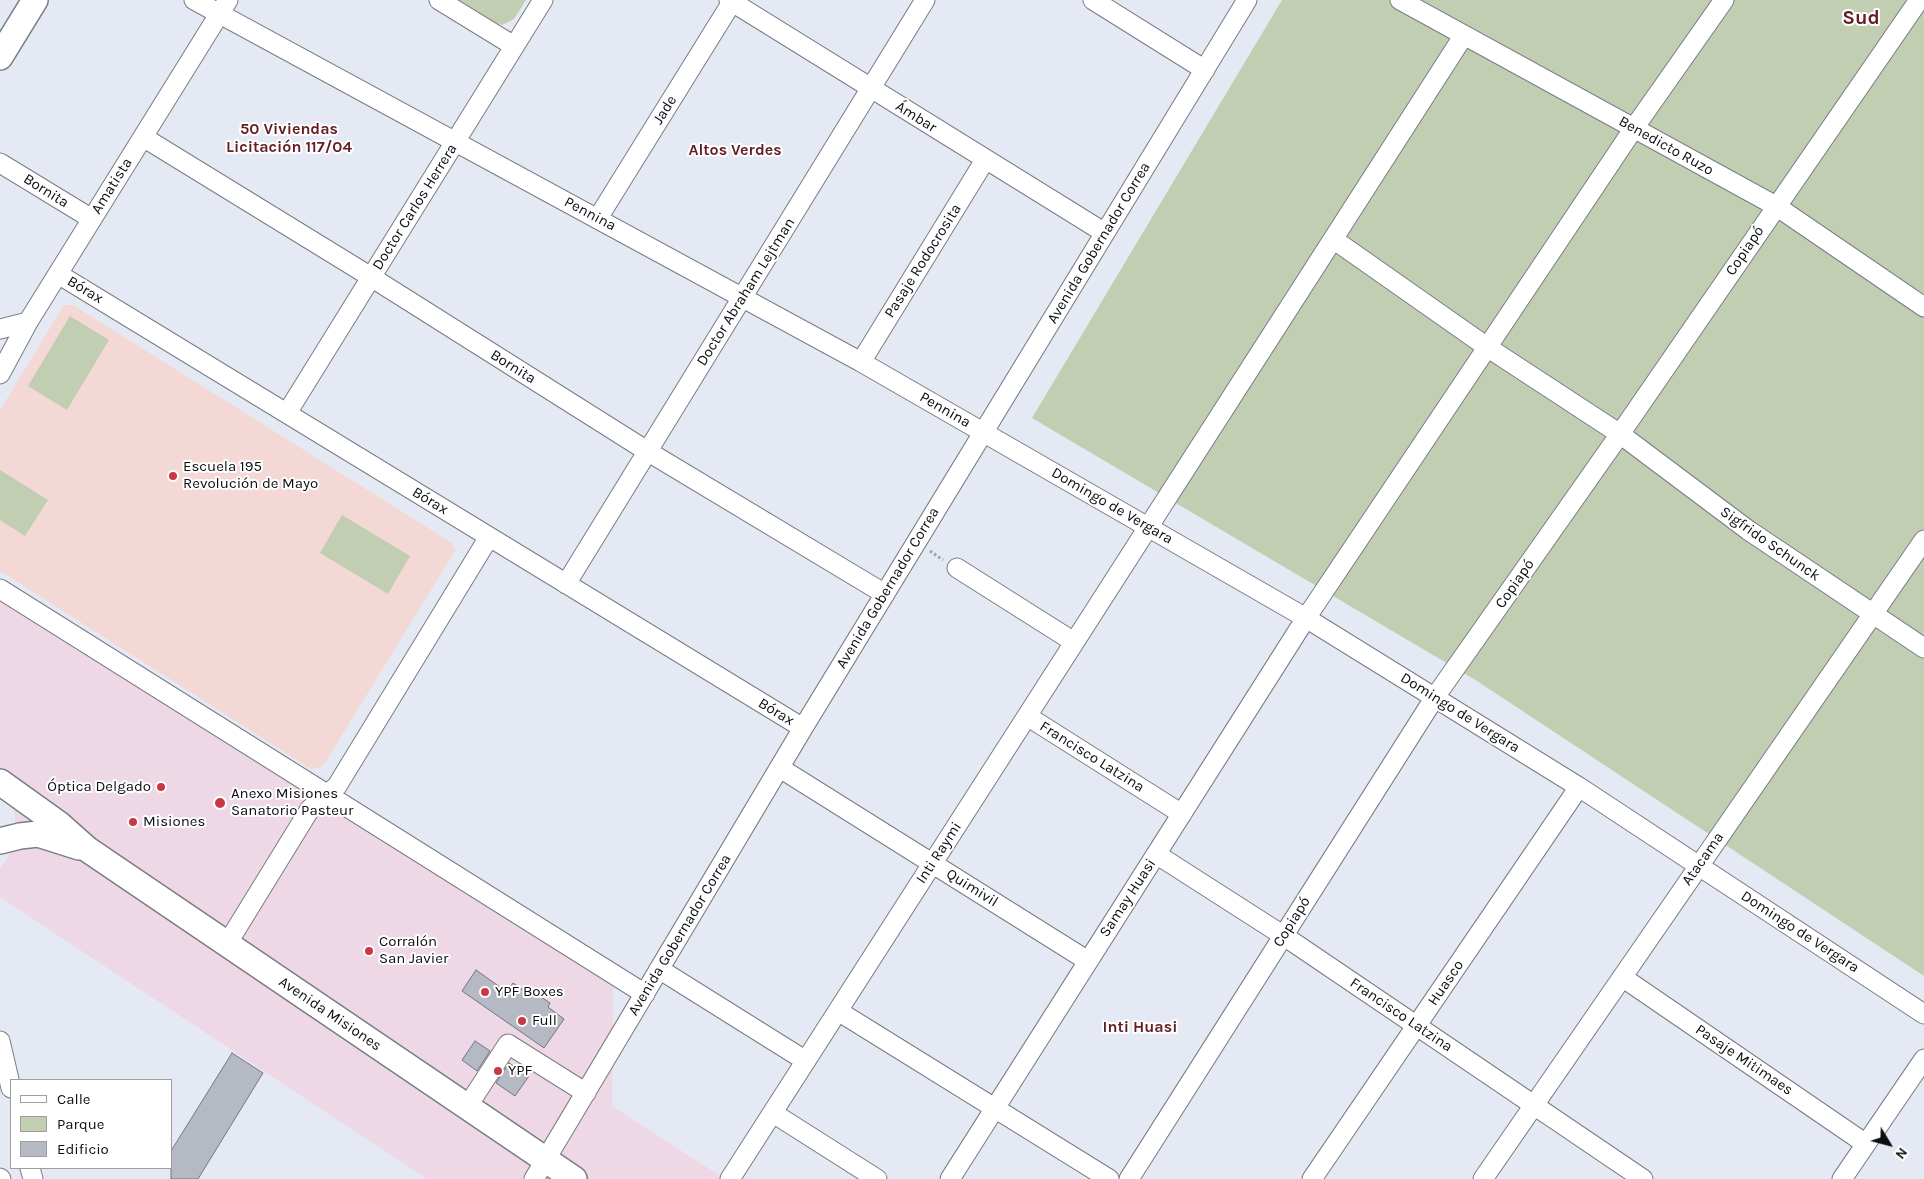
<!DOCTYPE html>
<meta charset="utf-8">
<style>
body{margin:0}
#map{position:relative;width:1924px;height:1179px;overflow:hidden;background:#e5e9f3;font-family:Karla,sans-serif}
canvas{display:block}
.legend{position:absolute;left:10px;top:1079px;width:162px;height:90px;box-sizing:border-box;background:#fff;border:1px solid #9e9ea0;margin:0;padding:6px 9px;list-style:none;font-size:15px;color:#0c0d11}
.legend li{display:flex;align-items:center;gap:10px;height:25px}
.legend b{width:25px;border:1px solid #9e9ea0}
.north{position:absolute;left:1864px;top:1119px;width:50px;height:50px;-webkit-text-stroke:4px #fff;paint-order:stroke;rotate:127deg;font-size:14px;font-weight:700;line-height:20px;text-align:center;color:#0c0d11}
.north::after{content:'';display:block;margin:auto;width:18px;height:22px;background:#0c0d11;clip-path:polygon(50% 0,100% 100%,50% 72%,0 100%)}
</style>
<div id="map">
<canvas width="1924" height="1179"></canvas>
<ul class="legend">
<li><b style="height:6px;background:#fff"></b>Calle</li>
<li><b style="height:14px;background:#c2ceb1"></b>Parque</li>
<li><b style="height:14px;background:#b5b9c3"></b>Edificio</li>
</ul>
<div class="north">N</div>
</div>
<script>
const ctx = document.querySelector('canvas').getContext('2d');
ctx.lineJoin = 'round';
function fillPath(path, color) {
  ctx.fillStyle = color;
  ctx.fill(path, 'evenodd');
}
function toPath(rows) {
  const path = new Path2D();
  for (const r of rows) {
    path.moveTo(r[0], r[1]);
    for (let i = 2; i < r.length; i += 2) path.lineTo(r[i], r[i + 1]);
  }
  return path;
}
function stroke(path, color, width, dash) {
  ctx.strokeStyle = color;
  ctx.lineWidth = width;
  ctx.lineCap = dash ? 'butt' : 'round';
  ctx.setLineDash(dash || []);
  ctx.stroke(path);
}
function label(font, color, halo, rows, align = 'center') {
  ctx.font = font + ' Karla,sans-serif';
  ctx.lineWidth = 4;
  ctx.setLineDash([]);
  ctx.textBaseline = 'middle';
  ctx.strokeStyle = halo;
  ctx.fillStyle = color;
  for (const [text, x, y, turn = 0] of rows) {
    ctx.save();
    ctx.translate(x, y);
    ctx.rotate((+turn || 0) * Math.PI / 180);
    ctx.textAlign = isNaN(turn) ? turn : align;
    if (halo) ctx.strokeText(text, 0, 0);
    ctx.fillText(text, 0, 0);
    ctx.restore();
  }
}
fillPath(toPath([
 [0,601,613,985,612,1106,725,1179,427,1179,0,897,0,868,17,844,12,781,0,769]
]), '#eed8e5');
fillPath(toPath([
 [64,305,73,305,452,543,455,551,323,766,311,769,0,571,0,410]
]), '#f3d8d5');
fillPath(toPath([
 [458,0,526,0,514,19,502,25,494,22],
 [1282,0,1924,0,1924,976,1477,681,1032,418],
 [70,316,109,340,67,410,28,386],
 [0,470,48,500,25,536,0,520],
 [342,515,410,556,388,594,320,553]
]), '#c2ceb1');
const building = toPath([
 [476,970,507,992,513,983,525,991,528,988,550,1003,548,1007,564,1019,544,1048,462,991,476,970],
 [475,1041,490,1051,477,1071,462,1060,475,1041],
 [232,1053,263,1073,198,1179,171,1179,171,1151,232,1053],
 [509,1063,529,1076,515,1096,496,1083,509,1063]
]);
fillPath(building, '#b5b9c3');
stroke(building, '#747780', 1);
const minor = toPath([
 [194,0,861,362,1306,618,1579,787,1924,1014],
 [439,0,514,46],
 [729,0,1105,233],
 [1093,0,1205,70],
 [1400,0,1776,206,1924,307],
 [143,137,371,277,647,451,885,594],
 [0,163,92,219],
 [598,218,732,2],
 [1333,239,1487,347,1620,434,1748,530,1924,648],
 [58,274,803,728],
 [0,329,28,322],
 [861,362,985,160],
 [0,374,28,322,228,0],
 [287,413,543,0],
 [957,568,1074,642],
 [566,584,925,0],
 [0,589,645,994],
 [1027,716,1182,814],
 [780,768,1088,961],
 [1156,854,1284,936,1643,1179],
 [227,944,310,809,337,786,489,537],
 [659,969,806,1061],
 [1622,977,1866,1144],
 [838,1011,1109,1179],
 [0,1041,11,1088],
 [467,1107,508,1044,586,1093],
 [773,1113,877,1179],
 [30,1168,33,1179],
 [0,1178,1,1179],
 [534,1179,803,728,1247,0],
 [730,1179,1464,35],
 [950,1179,1306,618,1634,128,1724,0],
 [1129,1179,1435,697,1620,434,1919,0],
 [1312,1179,1579,787],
 [1483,1179,1924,540],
 [1842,1179,1924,1059]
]);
const major = toPath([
 [0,57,35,0],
 [0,782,60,825,87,849,574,1179],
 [0,841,20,836,38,834,79,847]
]);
stroke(minor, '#787c85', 21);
stroke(major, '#787c85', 28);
stroke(toPath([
 [930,551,943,560]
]), '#a1a4ad', 3, [2.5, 2.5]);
stroke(minor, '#fff', 19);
stroke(major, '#fff', 25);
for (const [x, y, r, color] of [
 [173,476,5,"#c73744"],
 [161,787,5,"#c73744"],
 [220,803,6,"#c73744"],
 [133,822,5,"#c73744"],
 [369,951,5,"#c73744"],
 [485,992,5,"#c73744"],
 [522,1021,5,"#c73744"],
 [498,1071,5,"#c73744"]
]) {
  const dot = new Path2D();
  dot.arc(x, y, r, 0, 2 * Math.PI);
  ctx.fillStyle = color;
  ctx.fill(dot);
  stroke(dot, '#fff', 2);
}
label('15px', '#0c0d11', '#fff', [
 ["Jade",665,110,-58],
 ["Ámbar",916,117,32],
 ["Benedicto Ruzo",1666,146,29],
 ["Amatista",112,186,-58],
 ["Bornita",46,191,32],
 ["Doctor Carlos Herrera",415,207,-58],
 ["Pennina",590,214,28],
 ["Avenida Gobernador Correa",1099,243,-59],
 ["Copiapó",1745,251,-56],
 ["Pasaje Rodocrosita",923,261,-58],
 ["Bórax",85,290,31],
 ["Doctor Abraham Lejtman",746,292,-58],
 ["Bornita",513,367,32],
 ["Pennina",945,410,30],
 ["Bórax",430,501,31],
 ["Domingo de Vergara",1112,506,30],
 ["Sigfrido Schunck",1770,544,35],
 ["Copiapó",1515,584,-55],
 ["Avenida Gobernador Correa",888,588,-59],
 ["Bórax",776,712,31],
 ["Domingo de Vergara",1460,713,32],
 ["Francisco Latzina",1092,757,32],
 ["Inti Raymi",939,853,-57],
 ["Atacama",1703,859,-55],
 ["Quimivil",972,888,32],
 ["Samay Huasi",1128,898,-57],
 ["Copiapó",1292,922,-58],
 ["Domingo de Vergara",1800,932,33],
 ["Avenida Gobernador Correa",680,935,-59],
 ["Huasco",1446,983,-56],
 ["Avenida Misiones",330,1014,34],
 ["Francisco Latzina",1401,1015,34],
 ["Pasaje Mitimaes",1744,1060,34]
]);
label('15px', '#0c0d11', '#fff', [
 ["Escuela 195",183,467],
 ["Revolución de Mayo",183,484],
 ["Óptica Delgado",151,787,"right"],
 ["Anexo Misiones",231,794],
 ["Sanatorio Pasteur",231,811],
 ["Misiones",143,822],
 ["Corralón",379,942],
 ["San Javier",379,959],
 ["YPF Boxes",495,992],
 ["Full",532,1021],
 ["YPF",508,1071]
], 'left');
label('bold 16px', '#631d22', '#fff', [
 ["50 Viviendas",289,129],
 ["Licitación 117/04",289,147],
 ["Altos Verdes",735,150],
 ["Inti Huasi",1140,1027]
]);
label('bold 20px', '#631d22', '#fff', [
 ["Sud",1861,18]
]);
</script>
